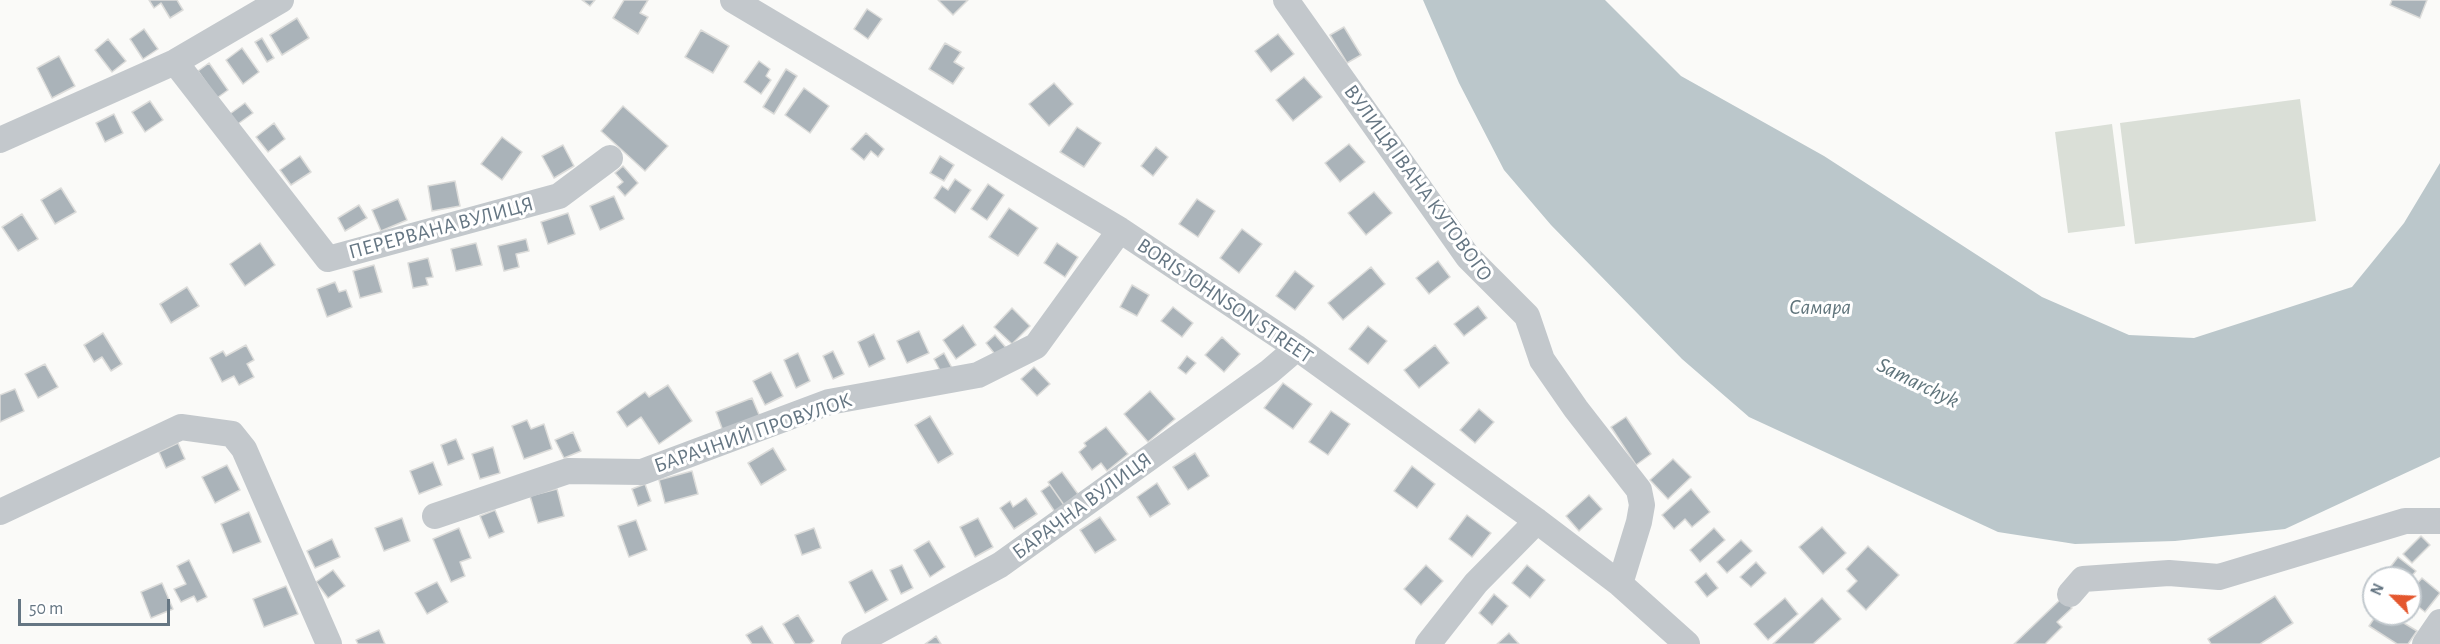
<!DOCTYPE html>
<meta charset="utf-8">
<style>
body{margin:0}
#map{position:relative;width:2440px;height:644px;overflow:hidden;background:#fafaf8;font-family:"Alegreya Sans",sans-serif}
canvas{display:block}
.north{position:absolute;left:2362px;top:566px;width:60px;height:60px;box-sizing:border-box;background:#fff;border:2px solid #c1c8cd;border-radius:50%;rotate:294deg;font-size:16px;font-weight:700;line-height:24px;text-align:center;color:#657683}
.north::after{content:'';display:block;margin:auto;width:21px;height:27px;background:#e4572e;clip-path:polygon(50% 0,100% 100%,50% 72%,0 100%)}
.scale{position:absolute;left:18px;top:599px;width:152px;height:27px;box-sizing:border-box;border:3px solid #657683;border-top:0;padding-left:8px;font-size:18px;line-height:21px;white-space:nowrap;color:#657683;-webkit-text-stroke:4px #fff;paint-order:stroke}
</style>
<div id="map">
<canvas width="2440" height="644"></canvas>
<div class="north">N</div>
<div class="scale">50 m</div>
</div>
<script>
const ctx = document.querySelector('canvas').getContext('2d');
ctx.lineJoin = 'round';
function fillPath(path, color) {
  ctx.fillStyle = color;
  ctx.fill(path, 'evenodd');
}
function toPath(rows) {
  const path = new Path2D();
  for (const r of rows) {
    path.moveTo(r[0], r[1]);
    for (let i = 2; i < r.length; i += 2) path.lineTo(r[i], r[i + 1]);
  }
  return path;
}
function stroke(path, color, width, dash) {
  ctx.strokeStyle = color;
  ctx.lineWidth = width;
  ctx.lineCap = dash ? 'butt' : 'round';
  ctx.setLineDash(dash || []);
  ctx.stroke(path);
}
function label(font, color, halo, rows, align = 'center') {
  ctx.font = font + ' "Alegreya Sans",sans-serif';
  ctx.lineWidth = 6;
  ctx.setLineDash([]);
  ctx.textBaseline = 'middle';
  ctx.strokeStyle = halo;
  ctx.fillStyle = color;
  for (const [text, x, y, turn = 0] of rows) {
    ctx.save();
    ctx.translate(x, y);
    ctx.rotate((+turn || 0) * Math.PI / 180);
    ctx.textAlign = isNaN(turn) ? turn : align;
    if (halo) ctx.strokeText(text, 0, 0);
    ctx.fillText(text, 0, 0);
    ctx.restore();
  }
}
fillPath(toPath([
 [2300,99,2316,221,2135,244,2120,123],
 [2112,124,2125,226,2068,233,2055,132]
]), '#dadfd7');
fillPath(toPath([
 [1423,0,1605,0,1681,76,1824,156,2042,297,2129,335,2194,338,2352,287,2404,223,2440,163,2440,457,2285,529,2175,541,2075,544,1998,532,1749,417,1682,359,1551,225,1504,170,1459,83]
]), '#bbc7cb');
const building = toPath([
 [149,0,177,0,183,10,170,18,161,3,154,8,149,0],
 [582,0,595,0,590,6,582,0],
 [624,0,648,0,640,13,648,17,638,34,613,18,624,0],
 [938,0,968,0,953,15,938,0],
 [2392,0,2427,0,2420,18,2390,5,2392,0],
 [867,9,882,19,868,39,854,29,867,9],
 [297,18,309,38,282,55,270,35,297,18],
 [1344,27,1361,55,1347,63,1330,35,1344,27],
 [144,29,158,49,143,59,130,39,144,29],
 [701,30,729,46,713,73,685,57,701,30],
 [1278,34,1294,54,1271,72,1255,51,1278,34],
 [262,38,274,58,267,62,255,42,262,38],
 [108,39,126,61,112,72,95,50,108,39],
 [945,43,961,52,954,62,964,68,953,84,929,69,945,43],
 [242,48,259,72,243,84,226,60,242,48],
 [59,56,75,86,52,98,37,68,59,56],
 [759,61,770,69,766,76,771,80,761,94,744,82,759,61],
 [209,63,228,90,217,98,198,71,209,63],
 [786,69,797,76,774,114,763,107,786,69],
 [1304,77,1322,97,1293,121,1276,100,1304,77],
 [1054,83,1073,104,1049,126,1029,104,1054,83],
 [804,88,829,106,810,133,785,115,804,88],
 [150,101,163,120,145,132,132,112,150,101],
 [245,103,253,113,235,126,227,116,245,103],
 [623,106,668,146,645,171,601,131,623,106],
 [114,114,123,133,105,142,96,123,114,114],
 [274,123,285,139,268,152,256,137,274,123],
 [1077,127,1101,143,1084,167,1060,152,1077,127],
 [866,133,884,149,878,157,871,151,864,160,851,149,866,133],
 [502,137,522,152,502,180,481,164,502,137],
 [1349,144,1365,162,1340,182,1325,163,1349,144],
 [563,145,574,166,554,178,542,156,563,145],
 [1156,147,1168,157,1153,176,1141,166,1156,147],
 [300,156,311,172,291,185,280,170,300,156],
 [940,156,954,165,944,181,930,173,940,156],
 [623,166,638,183,625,196,617,187,623,182,615,173,623,166],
 [955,179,971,190,955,213,934,198,942,186,948,190,955,179],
 [455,181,460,206,432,211,428,186,455,181],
 [988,184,1004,195,987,220,971,209,988,184],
 [61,188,76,212,55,224,41,200,61,188],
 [1374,192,1392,213,1366,235,1348,213,1374,192],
 [614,196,624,219,600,230,590,206,614,196],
 [398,199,407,220,381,231,372,210,398,199],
 [1197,199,1215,211,1198,237,1179,224,1197,199],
 [359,205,367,218,345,231,338,218,359,205],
 [1009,208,1038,228,1018,256,989,237,1009,208],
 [568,213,575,234,548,244,541,222,568,213],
 [22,214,38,239,18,251,2,227,22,214],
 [1242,229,1262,244,1239,273,1220,258,1242,229],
 [526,239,529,251,516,254,519,267,504,271,498,246,526,239],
 [260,243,275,265,245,286,230,264,260,243],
 [476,243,482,265,456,271,451,249,476,243],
 [1057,243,1078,257,1065,277,1044,263,1057,243],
 [428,258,433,277,426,278,428,285,413,288,408,263,428,258],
 [1438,261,1450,277,1429,294,1416,278,1438,261],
 [374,265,382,292,360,298,353,271,374,265],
 [1371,267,1385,284,1343,320,1328,303,1371,267],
 [1295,271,1314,286,1295,310,1276,296,1295,271],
 [335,282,339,292,346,290,352,307,327,317,317,289,335,282],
 [1132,285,1149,295,1137,316,1120,307,1132,285],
 [187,287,199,306,171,323,160,304,187,287],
 [1478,306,1487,318,1464,336,1454,324,1478,306],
 [1173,307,1193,323,1182,337,1161,321,1173,307],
 [1012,308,1030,326,1012,344,994,327,1012,308],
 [963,325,976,345,956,359,943,340,963,325],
 [1368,326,1387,341,1368,364,1349,349,1368,326],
 [919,331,929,353,907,363,897,341,919,331],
 [103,333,122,364,111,371,102,357,94,362,84,345,103,333],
 [874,334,885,359,869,367,858,342,874,334],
 [995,335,1008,350,998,358,986,343,995,335],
 [1222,337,1240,354,1224,372,1205,355,1222,337],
 [246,345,254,360,247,364,254,377,239,385,234,376,222,382,210,358,223,351,226,356,246,345],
 [1435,345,1449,363,1419,388,1404,370,1435,345],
 [833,351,844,374,833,379,823,356,833,351],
 [798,353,810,381,796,388,784,360,798,353],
 [944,353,952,368,942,374,934,359,944,353],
 [1187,356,1196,363,1186,374,1178,368,1187,356],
 [45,364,58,387,38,398,25,374,45,364],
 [1034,367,1050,384,1037,396,1021,379,1034,367],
 [771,372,783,396,765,405,753,381,771,372],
 [1283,383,1312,404,1293,429,1264,408,1283,383],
 [668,385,692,421,659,444,641,417,627,427,617,412,645,392,649,397,668,385],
 [15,389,24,411,0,422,0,395,15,389],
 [1150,391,1175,419,1148,442,1124,414,1150,391],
 [752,398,760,417,723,431,716,412,752,398],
 [1479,409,1494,422,1475,443,1460,430,1479,409],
 [1331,411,1350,424,1328,455,1309,442,1331,411],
 [930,416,953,454,938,463,915,425,930,416],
 [1626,417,1651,454,1636,465,1611,427,1626,417],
 [527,420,531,429,544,424,552,449,524,459,512,426,527,420],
 [1106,427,1128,454,1107,471,1101,463,1092,470,1079,452,1086,446,1084,443,1106,427],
 [573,432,581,451,564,458,555,440,573,432],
 [456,439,464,459,448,465,441,445,456,439],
 [178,443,185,459,166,468,159,452,178,443],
 [493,447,500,473,480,479,472,454,493,447],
 [773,448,786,470,761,485,748,463,773,448],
 [1195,453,1209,476,1188,490,1173,467,1195,453],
 [1673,459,1691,477,1668,499,1650,480,1673,459],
 [433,462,442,485,419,494,410,471,433,462],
 [227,465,240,490,215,503,202,477,227,465],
 [1412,466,1435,484,1417,508,1394,491,1412,466],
 [692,471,698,494,665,503,659,480,692,471],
 [1062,472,1078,494,1064,505,1048,482,1062,472],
 [1157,483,1170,504,1150,517,1137,497,1157,483],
 [645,484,651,501,638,506,632,489,645,484],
 [1050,485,1064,505,1055,512,1041,491,1050,485],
 [557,489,564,516,538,523,530,496,557,489],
 [1691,489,1710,512,1692,527,1685,519,1674,529,1662,515,1691,489],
 [1589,495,1602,509,1579,531,1566,516,1589,495],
 [1026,498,1037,514,1014,529,1000,508,1010,501,1013,507,1026,498],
 [495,510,504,532,489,538,480,516,495,510],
 [249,512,261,542,233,553,221,524,249,512],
 [1467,515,1491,533,1472,557,1449,539,1467,515],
 [1100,517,1116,540,1095,553,1080,530,1100,517],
 [402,518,410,541,384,551,375,528,402,518],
 [978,518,993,547,975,557,960,527,978,518],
 [636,520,647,550,629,557,618,526,636,520],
 [1822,527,1846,553,1823,574,1799,547,1822,527],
 [459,528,471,558,460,562,465,576,451,582,433,539,459,528],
 [814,528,821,548,802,555,795,535,814,528],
 [1714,528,1725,540,1700,562,1690,550,1714,528],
 [2421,536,2430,545,2412,563,2403,554,2421,536],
 [332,539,340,557,315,568,307,551,332,539],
 [1741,540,1752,551,1727,573,1717,562,1741,540],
 [929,541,945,567,930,577,914,550,929,541],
 [1868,546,1899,575,1866,610,1847,591,1857,581,1846,569,1868,546],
 [2398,557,2416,571,2410,578,2396,575,2394,578,2382,578,2398,557],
 [189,560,207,597,197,602,194,596,181,602,174,589,186,584,177,566,189,560],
 [1756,562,1766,573,1751,587,1740,577,1756,562],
 [902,565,913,588,901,594,890,570,902,565],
 [1426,565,1443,581,1421,605,1404,589,1426,565],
 [1527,565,1545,580,1530,598,1512,583,1527,565],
 [333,570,345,586,328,598,316,582,333,570],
 [872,570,888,600,865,613,849,582,872,570],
 [1706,573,1718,588,1707,597,1695,582,1706,573],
 [2422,578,2440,593,2425,612,2410,600,2410,592,2422,578],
 [437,582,448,602,427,614,415,593,437,582],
 [162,583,173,609,151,618,141,592,162,583],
 [286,586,298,614,264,627,253,599,286,586],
 [1494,594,1508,606,1492,625,1479,613,1494,594],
 [2275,596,2293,623,2260,644,2211,644,2208,639,2275,596],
 [1785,598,1798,614,1768,640,1754,624,1785,598],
 [1822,598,1841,619,1813,644,1773,644,1822,598],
 [2062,598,2072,608,2057,622,2062,627,2045,644,2014,644,2062,598],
 [2377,614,2389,614,2417,631,2408,644,2397,644,2369,626,2377,614],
 [798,615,814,641,810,644,795,644,783,624,798,615],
 [762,626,773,644,752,644,746,635,762,626],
 [379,630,385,644,358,644,356,640,379,630],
 [1509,633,1519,644,1497,644,1509,633],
 [936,636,941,644,925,644,936,636]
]);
fillPath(building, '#aab3b9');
stroke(building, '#dcdcda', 1.5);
stroke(toPath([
 [733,0,1120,230,1297,348,1537,521,1620,584,1687,644],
 [1286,0,1468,257,1527,316,1542,360,1576,409,1639,490,1642,505,1639,522,1620,584],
 [175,62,328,259,559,196,610,158],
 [0,140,175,62,281,0],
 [0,512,181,427,232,434,244,449,329,644],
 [435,516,568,471,642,472,829,402,978,375,1036,346,1120,230],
 [2070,594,2083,579,2169,573,2219,577,2405,521,2440,521],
 [854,644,1000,565,1269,372,1297,348],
 [1428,644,1476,583,1537,521],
 [2425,644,2440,622]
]), '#c3c8cc', 26);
label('21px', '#657683', '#fff', [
 ["ВУЛИЦЯ ІВАНА КУТОВОГО",1418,183,54],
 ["ПЕРЕРВАНА ВУЛИЦЯ",441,228,-15],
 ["BORIS JOHNSON STREET",1225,301,34],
 ["БАРАЧНИЙ ПРОВУЛОК",753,433,-19],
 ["БАРАЧНА ВУЛИЦЯ",1082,506,-36]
]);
label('italic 22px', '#60757c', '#fff', [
 ["Самара",1820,307],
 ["Samarchyk",1918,383,26]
]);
</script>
